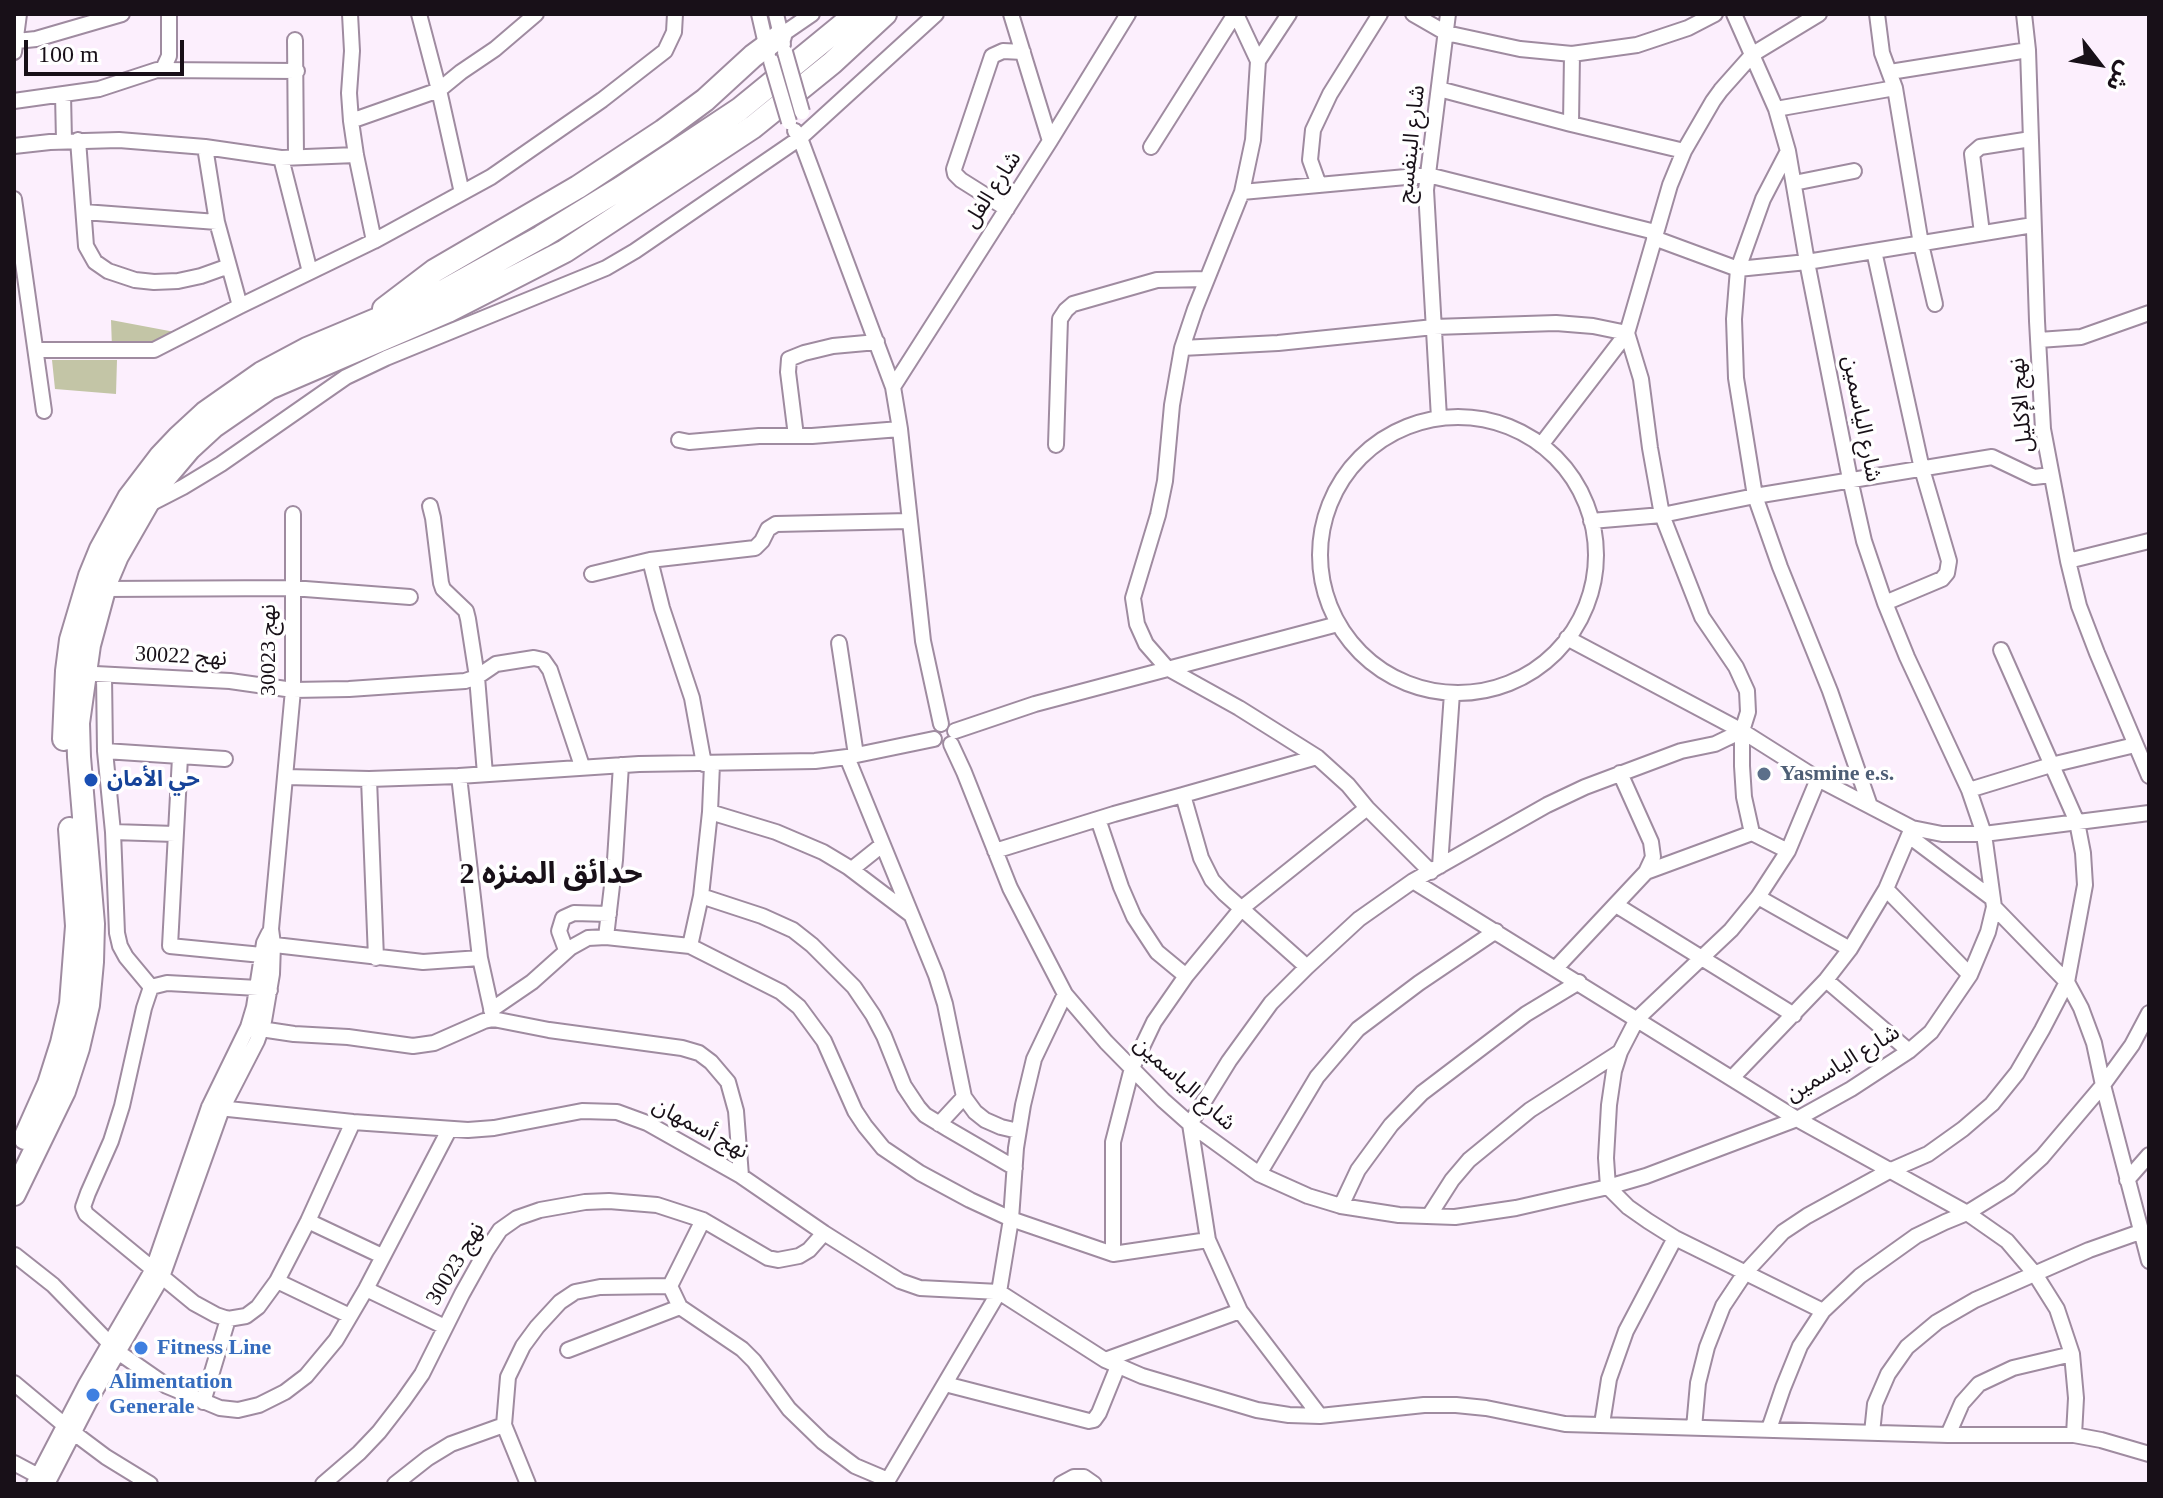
<!DOCTYPE html>
<meta charset="utf-8">
<style>
body{margin:0}
#map{position:relative;width:2163px;height:1498px;overflow:hidden;background:#fceffd;font-family:"Times New Roman","Noto Sans Arabic",serif}
canvas{display:block}
.frame{position:absolute;inset:0;border:16px solid #181018;pointer-events:none}
.north{position:absolute;left:2059px;top:24px;width:80px;height:80px;-webkit-text-stroke:6px #fff;paint-order:stroke;rotate:121deg;font-size:22px;font-weight:700;line-height:32px;text-align:center;color:#181018}
.north::after{content:'';display:block;margin:auto;width:28px;height:36px;background:#181018;clip-path:polygon(50% 0,100% 100%,50% 72%,0 100%)}
.scale{position:absolute;left:24px;top:40px;width:160px;height:36px;box-sizing:border-box;border:4px solid #181018;border-top:0;padding-left:10px;font-size:24px;line-height:28px;white-space:nowrap;color:#181018;-webkit-text-stroke:6px #fff;paint-order:stroke}
</style>
<div id="map">
<canvas width="2163" height="1498"></canvas>
<div class="frame"></div>
<div class="north">ش</div>
<div class="scale">100 m</div>
</div>
<script>
const ctx = document.querySelector('canvas').getContext('2d');
ctx.lineJoin = 'round';
function fillPath(path, color) {
  ctx.fillStyle = color;
  ctx.fill(path, 'evenodd');
}
function toPath(rows) {
  const path = new Path2D();
  for (const r of rows) {
    if (r.length === 3) {
      path.moveTo(r[0] + r[2], r[1]);
      path.arc(r[0], r[1], r[2], 0, 2 * Math.PI);
      continue;
    }
    path.moveTo(r[0], r[1]);
    for (let i = 2; i < r.length; i += 2) path.lineTo(r[i], r[i + 1]);
  }
  return path;
}
function stroke(path, color, width, dash) {
  ctx.strokeStyle = color;
  ctx.lineWidth = width;
  ctx.lineCap = dash ? 'butt' : 'round';
  ctx.setLineDash(dash || []);
  ctx.stroke(path);
}
function label(font, color, halo, rows, align = 'center') {
  ctx.font = font + ' "Times New Roman","Noto Sans Arabic",serif';
  ctx.lineWidth = 7;
  ctx.setLineDash([]);
  ctx.textBaseline = 'middle';
  ctx.strokeStyle = halo;
  ctx.fillStyle = color;
  for (const [text, x, y, turn = 0] of rows) {
    ctx.save();
    ctx.translate(x, y);
    ctx.rotate((+turn || 0) * Math.PI / 180);
    ctx.textAlign = isNaN(turn) ? turn : align;
    if (halo) ctx.strokeText(text, 0, 0);
    ctx.fillText(text, 0, 0);
    ctx.restore();
  }
}
fillPath(toPath([
 [111,320,180,333,159,348,112,348],
 [52,360,117,360,116,394,55,389]
]), '#c3c5a6');
const minor = toPath([
 [350,14,352,51,349,93,351,121,356,155,374,241],
 [419,14,439,90,462,193],
 [759,14,768,53],
 [776,14,783,44],
 [1011,14,1050,141],
 [1236,14,1258,61,1253,140,1242,192,1195,309,1182,348,1278,343,1434,327,1556,323,1593,326,1627,333],
 [1413,14,1446,33,1520,49,1572,54,1637,45,1688,28,1715,14],
 [1877,14,1882,53,1895,88,1921,244,1935,304],
 [2024,14,2028,50,2037,321,2043,429,2068,561,2079,606,2097,653,2149,776],
 [780,36,812,14],
 [295,40,296,157],
 [17,41,36,39,122,14],
 [14,52,19,14],
 [1258,61,1289,14],
 [163,69,169,56,169,14],
 [1890,72,2028,50],
 [1439,89,1571,124,1684,151],
 [63,94,64,141],
 [14,101,99,89,157,70,297,71],
 [1776,109,1895,88],
 [351,121,439,90,461,72,495,49,536,14],
 [1571,124,1572,54],
 [795,131,800,138,893,387,900,429,923,641,941,724],
 [78,140,86,246,95,262,108,271,135,280,154,282,178,281,201,276,229,266],
 [14,146,50,142,119,140,205,147,281,158,356,155],
 [205,147,217,222,240,306],
 [1151,147,1235,14],
 [1788,151,1763,199,1738,269,1734,319,1736,378,1755,496,1780,567,1830,691,1870,806],
 [281,158,310,272],
 [1794,183,1854,171],
 [1319,185,1310,160,1313,130,1330,94,1380,14],
 [1242,192,1428,175,1655,232],
 [14,199,44,411],
 [1007,209,961,180,955,174,954,169,992,56,1003,51,1023,52],
 [84,212,217,222],
 [1982,233,1972,154,1980,147,2031,139],
 [1654,238,1738,269,1807,262,2033,225],
 [1874,251,1922,469,1949,561,1947,573,1942,579,1885,603],
 [1627,333,1641,379,1650,448,1662,515,1702,617,1736,667,1747,691,1748,712,1742,731,1742,766,1744,797,1752,833],
 [2039,340,2081,337,2149,313],
 [1182,348,1172,405,1165,481,1158,515,1133,598,1137,624,1146,644,1167,668,1239,708,1317,757,1348,785,1367,808,1431,872],
 [37,350,154,350,240,306,374,241,491,177,602,100,665,51,674,32,675,14],
 [893,387,1050,141,1128,14],
 [1458,555,138],
 [1439,418,1426,190,1448,14],
 [796,436,788,372,789,359,804,353,833,346,877,342],
 [679,440,689,442,759,436,812,436,900,429],
 [1056,445,1060,319,1066,310,1073,304,1157,280,1207,279],
 [1541,445,1627,333,1670,185,1684,151,1713,101,1721,90,1753,54,1819,14],
 [148,505,183,487,221,464,346,377,386,358,606,268,635,251,800,138,936,14],
 [430,506,433,518,441,583,443,589,466,611,468,619,477,677,485,774],
 [1591,521,1662,515,1755,496,1992,457,2034,477,2051,475],
 [650,560,662,608,692,698,704,764],
 [2068,561,2149,541],
 [592,574,650,560,755,548,762,541,768,529,776,524,909,521],
 [104,589,292,588,410,597],
 [1567,638,1742,731,1818,779,1912,828,1942,834,1984,834,2149,813],
 [839,643,856,755],
 [76,673,230,681,293,690,349,689,465,681,477,677,496,664,534,658,543,660,550,670,582,766],
 [104,675,105,751,113,832,117,933,120,946,126,957,151,987],
 [955,731,1035,704,1338,624],
 [951,744,964,772,1010,888,1065,994,1106,1042,1163,1100,1190,1124,1259,1174,1308,1196,1341,1206,1399,1215,1455,1217,1516,1208,1608,1187,1646,1176,1797,1119,1851,1089,1909,1051,1931,1032,1970,975,1988,932,1994,907,1984,834,1969,790,1907,657,1885,603,1864,541,1850,479,1807,262,1788,151,1776,109,1734,14],
 [105,751,225,759],
 [180,757,170,946,272,956],
 [847,757,936,975,945,1004,964,1097,975,1112,985,1120,1001,1127,1018,1131],
 [459,776,480,958,493,1017],
 [286,777,369,779,376,958],
 [369,779,459,776,639,764,815,761,847,757,934,739],
 [1818,779,1788,851,1758,897,1731,930,1637,1019,1620,1052,1614,1071,1609,1105,1606,1158,1608,1187,1628,1207,1648,1221,1675,1238,1823,1311],
 [1969,790,2051,765,2135,745],
 [710,812,776,832,823,852,848,867,910,914],
 [1098,819,1121,887,1134,917,1157,952,1186,976],
 [113,832,175,834],
 [1909,836,1993,899],
 [995,851,1114,814,1183,795],
 [1440,866,1452,693],
 [852,869,882,845],
 [1646,872,1752,833,1788,851],
 [1413,881,1797,1119,1967,1213,2007,1241,2035,1274,2057,1309,2072,1354,2076,1398,2074,1435],
 [1886,889,1970,975],
 [701,896,710,812,712,764],
 [1758,897,1850,949],
 [1616,905,1794,1015],
 [1994,907,2067,982,2081,1008,2094,1043,2103,1085,2149,1261],
 [606,937,615,860,621,765],
 [266,944,423,962,480,958],
 [690,946,781,992,799,1007,824,1041,855,1111,865,1126,883,1148,920,1173,970,1200,1011,1219,1113,1254,1208,1240],
 [566,950,559,931,563,918,574,913,609,914],
 [1307,967,1224,893,1212,880,1201,858,1183,795,1317,757],
 [1556,968,1646,872,1653,857,1651,842,1620,773],
 [1826,980,1909,1051],
 [270,990,258,988,167,983,151,987,144,1008,122,1106,111,1141,88,1193,83,1207,86,1214,194,1303,216,1315,228,1319,246,1316,258,1307,277,1281,308,1221,353,1122],
 [491,1010,532,982,570,948,588,938,606,937,690,946,701,896,762,916,793,930,812,945,854,987,873,1015,884,1036,904,1086,918,1107,925,1115,948,1129,1015,1168],
 [254,1028,294,1034,348,1037,413,1046,434,1043,484,1021,493,1019,549,1030,682,1048,699,1053,711,1062,728,1082,736,1111,741,1176],
 [1732,1078,1826,980,1850,949,1886,889,1912,828],
 [209,1107,353,1122,468,1130,494,1128,582,1111,617,1112,647,1123,741,1176,824,1233,900,1281,920,1288,999,1292,1105,1360,1142,1376,1257,1410,1289,1415,1320,1416,1424,1405,1456,1405,1486,1408,1565,1424,1948,1435,2074,1435,2101,1440,2149,1454],
 [939,1124,964,1097],
 [1259,1174,1317,1077,1358,1029,1419,983,1496,931],
 [2127,1180,2149,1155],
 [1341,1206,1358,1170,1391,1125,1422,1093,1526,1014,1579,982],
 [1429,1216,1452,1180,1469,1160,1530,1110,1620,1052],
 [308,1221,382,1256],
 [1113,1254,1113,1142,1132,1068,1154,1022,1186,976,1242,908,1367,808],
 [15,1255,53,1285,118,1352,167,1386,220,1408,238,1410,259,1405,285,1392,306,1376,336,1340,366,1289,449,1130],
 [277,1281,350,1316],
 [670,1286,703,1220],
 [366,1289,445,1327],
 [568,1350,680,1307],
 [1105,1360,1240,1311],
 [14,1383,74,1433,106,1457,150,1484],
 [945,1384,1089,1421,1094,1420,1099,1413,1118,1366],
 [203,1402,228,1319],
 [1320,1416,1240,1311,1208,1240,1190,1124,1229,1061,1271,1003,1307,967,1359,919,1413,881,1547,805,1585,787,1681,751,1715,744,1742,731],
 [1602,1424,1609,1379,1626,1331,1675,1238],
 [504,1425,528,1484],
 [1694,1428,1698,1383,1707,1347,1723,1306,1745,1273,1783,1232,1807,1216,1889,1171,1928,1154,1963,1129,1992,1104,2017,1073,2042,1030,2067,982,2085,885,2083,853,2077,822,2001,650],
 [1769,1429,1783,1388,1800,1346,1823,1311,1860,1276,1916,1236,1945,1222,1967,1213,2009,1187,2042,1157,2103,1085,2132,1045,2149,1013],
 [1872,1433,1875,1404,1888,1374,1907,1347,1937,1322,1975,1300,2089,1250,2140,1232],
 [1948,1435,1962,1403,1979,1384,2013,1368,2072,1354],
 [14,1463,44,1479],
 [34,1484,86,1384,153,1269,209,1107,248,1027,254,1007,264,943,269,933],
 [47,1484,93,1395,162,1277,222,1109,257,1041,264,1021,272,974,273,944,271,929,293,690,293,514],
 [323,1484,359,1453,379,1432,403,1401,422,1374,462,1294,486,1251,500,1230,517,1218,540,1210,585,1202,609,1201,657,1205,703,1220,768,1258,778,1260,799,1256,809,1250,824,1233],
 [395,1484,428,1458,451,1444,504,1425,508,1377,523,1346,537,1327,560,1302,575,1292,600,1287,670,1286,680,1307,742,1349,754,1361,789,1409,823,1442,855,1466,888,1480],
 [888,1484,888,1480,999,1292,1011,1219,1016,1148,1023,1105,1034,1059,1065,994],
 [1061,1484,1074,1477,1084,1477,1094,1484]
]);
const highway = toPath([
 [384,309,434,271,578,187,663,131,705,100,753,56,780,36],
 [64,739,67,671,71,640,90,576,101,549,129,498,161,456,179,437,205,413,262,373,307,349,438,294,541,237,621,188,740,109,856,14],
 [25,1138,49,1084,62,1043,71,1004,77,926,70,829],
 [14,1194,64,1091,78,1048,88,1005,92,962,93,924,79,757,78,723,89,645,106,582,117,556,156,488,189,449,214,426,269,388,448,311,565,251,753,127,832,63,885,14]
]);
stroke(minor, '#9f8ba0', 18);
stroke(highway, '#9f8ba0', 26);
stroke(minor, '#fff', 14);
stroke(highway, '#fff', 22);
const minorBridge = toPath([
 [785,52,802,112],
 [771,61,789,122]
]);
stroke(minorBridge, '#9f8ba0', 18, []);
stroke(minorBridge, '#fff', 14);
for (const [x, y, r, color] of [
 [1764,774,8,"#5c6f8a"],
 [91,780,8,"#1a4fb4"],
 [141,1348,8,"#3f7fe0"],
 [93,1395,8,"#3f7fe0"]
]) {
  const dot = new Path2D();
  dot.arc(x, y, r, 0, 2 * Math.PI);
  ctx.fillStyle = color;
  ctx.fill(dot);
  stroke(dot, '#fff', 3);
}
label('22px', '#181018', '#fff', [
 ["شارع البنفسج",1412,144,-84],
 ["شارع الفل",993,190,-57],
 ["نهج الإكليل",2022,405,-95],
 ["شارع الياسمين",1861,419,79],
 ["نهج 30023",269,650,-90],
 ["نهج 30022",181,657,3],
 ["شارع الياسمين",1843,1064,-31],
 ["شارع الياسمين",1184,1084,42],
 ["نهج أسمهان",700,1129,28],
 ["نهج 30023",456,1264,-59]
]);
label('bold 22px', '#4e5e75', '#fff', [
 ["Yasmine e.s.",1780,774]
], 'left');
label('bold 22px', '#164399', '#fff', [
 ["حي الأمان",107,780]
], 'left');
label('bold 22px', '#366cbe', '#fff', [
 ["Fitness Line",157,1348],
 ["Alimentation",109,1382],
 ["Generale",109,1407]
], 'left');
label('bold 30px', '#181018', '#fff', [
 ["حدائق المنزه 2",551,875]
]);
</script>
